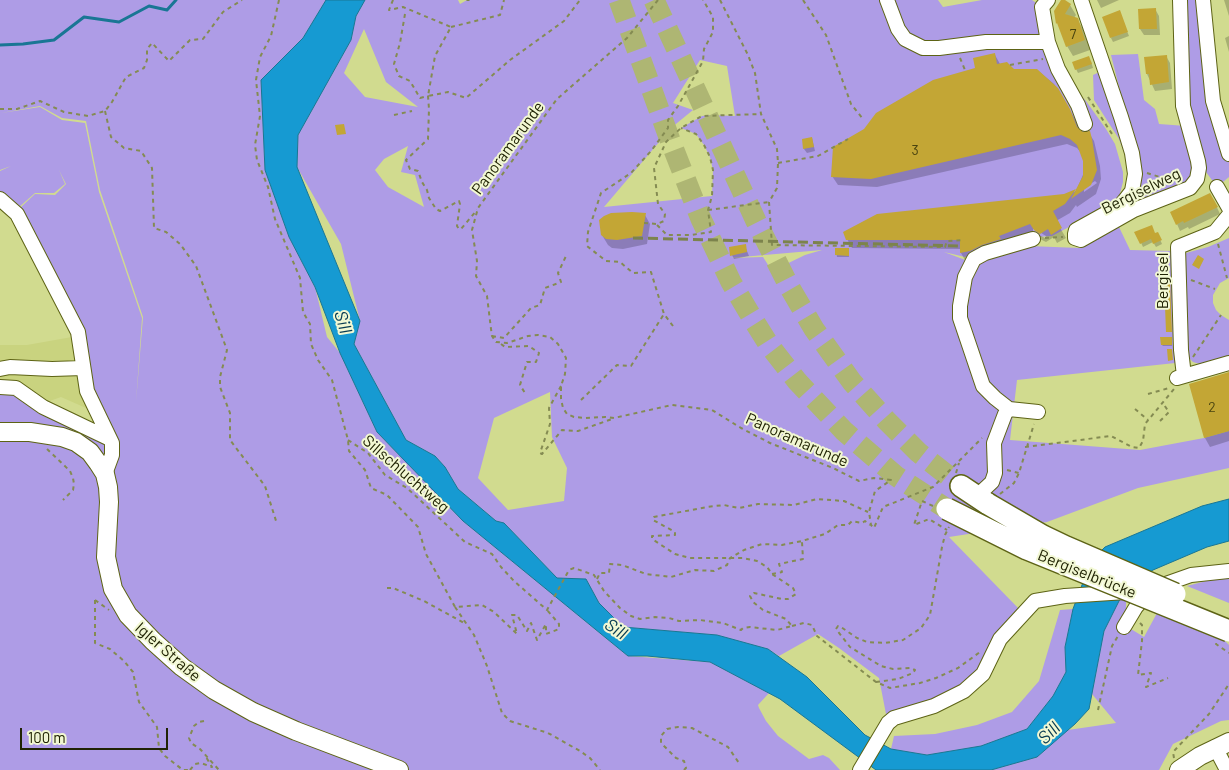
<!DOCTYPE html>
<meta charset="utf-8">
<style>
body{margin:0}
#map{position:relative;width:1229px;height:770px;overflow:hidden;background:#d1db8f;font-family:Barlow,sans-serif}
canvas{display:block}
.scale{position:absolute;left:20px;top:728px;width:148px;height:22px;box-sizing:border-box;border:2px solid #202304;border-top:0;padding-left:6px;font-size:15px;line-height:18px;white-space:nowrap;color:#202304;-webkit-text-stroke:4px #f2f8d3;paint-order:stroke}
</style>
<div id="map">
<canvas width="1229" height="770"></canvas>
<div class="scale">100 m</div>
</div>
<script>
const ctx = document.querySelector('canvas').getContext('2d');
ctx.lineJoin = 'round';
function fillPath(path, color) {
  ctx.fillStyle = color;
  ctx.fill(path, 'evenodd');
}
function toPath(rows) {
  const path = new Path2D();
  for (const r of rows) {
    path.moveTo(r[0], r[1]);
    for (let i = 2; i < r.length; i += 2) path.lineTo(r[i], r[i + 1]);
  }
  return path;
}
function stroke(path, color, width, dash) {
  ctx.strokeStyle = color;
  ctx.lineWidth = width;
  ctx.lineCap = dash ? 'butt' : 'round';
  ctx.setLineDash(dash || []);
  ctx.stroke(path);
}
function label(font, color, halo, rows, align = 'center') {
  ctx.font = font + ' Barlow,sans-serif';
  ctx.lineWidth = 4;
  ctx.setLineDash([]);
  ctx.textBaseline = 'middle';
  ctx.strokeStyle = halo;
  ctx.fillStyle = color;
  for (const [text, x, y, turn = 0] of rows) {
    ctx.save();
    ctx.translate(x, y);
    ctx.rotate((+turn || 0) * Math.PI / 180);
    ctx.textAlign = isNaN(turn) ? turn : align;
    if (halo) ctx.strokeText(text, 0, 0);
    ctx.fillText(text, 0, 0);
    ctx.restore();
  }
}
fillPath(toPath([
 [72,337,86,408,61,397,47,402,22,384,0,383,0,345,27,345]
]), '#c9d37f');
fillPath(toPath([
 [0,0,326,0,303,38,261,80,265,170,289,237,315,287,327,337,340,353,377,432,463,521,628,656,710,662,769,693,758,705,759,708,766,721,778,736,809,759,823,755,829,758,840,770,0,770,0,389,102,435,82,331,20,208,35,194,55,195,66,184,59,170,65,184,54,193,35,193,18,208,0,192,0,171,11,166,0,170],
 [40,106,62,118,86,121,100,190,143,317,136,402,142,318,99,192,85,123,62,120,40,107,1,113],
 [365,0,458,0,460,4,467,0,938,0,943,7,982,0,1032,0,1042,7,1046,29,1075,89,1086,101,1106,129,1115,144,1123,172,1123,182,1119,197,1113,204,1088,219,1077,220,1069,227,1052,236,1035,237,965,257,944,252,968,261,1028,246,1080,248,1119,227,1130,250,1172,251,1184,256,1186,253,1208,247,1229,238,1229,278,1220,283,1213,295,1213,303,1216,310,1221,315,1229,320,1229,359,1203,365,1193,362,1181,350,1175,363,1017,380,1010,440,1140,450,1204,438,1229,431,1229,468,1138,488,1047,522,949,537,1019,609,980,667,956,689,927,703,886,714,879,678,839,648,818,634,779,656,768,649,717,635,623,627,599,603,586,579,557,578,504,523,496,521,458,489,445,467,435,456,406,440,354,344,360,321,341,244,297,167,298,135,351,40,356,16],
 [364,29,386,82,418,107,365,97,344,73],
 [700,60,727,66,735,116,711,115,702,116,681,128,696,134,704,145,710,157,713,170,712,196,604,207,671,128,693,110,673,103],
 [408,146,401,172,415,175,424,207,388,187,375,170,384,159],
 [822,250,805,255,772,271,763,257,730,258],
 [550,392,552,437,567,468,564,501,508,510,478,478,494,418],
 [1180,0,1203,0,1229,154,1229,177,1217,187,1198,161,1183,106],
 [1138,54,1144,100,1155,109,1159,124,1186,126,1193,160,1192,178,1186,185,1136,204,1131,203,1125,111,1111,55],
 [1106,69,1128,164,1119,139,1094,100,1093,75],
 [1229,578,1229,603,1187,586,1210,580],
 [1120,599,1126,601,1126,626,1144,637,1157,613,1225,641,1229,645,1229,720,1221,721,1173,744,1159,770,991,770,1037,757,1068,730,1116,723,1092,694,1104,631],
 [1073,609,1065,647,1066,672,1053,696,1027,729,981,746,927,755,891,749,894,736,935,734,977,725,1012,712,1039,681,1060,610]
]), '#ae9ce6');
const water = toPath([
 [326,0,365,0,356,16,351,40,298,135,297,167,360,321,354,344,406,440,435,456,445,467,458,489,496,521,504,523,557,578,586,579,599,603,623,627,717,635,768,649,807,677,865,735,891,749,927,755,981,746,1027,729,1053,696,1066,672,1065,647,1073,609,1091,561,1105,547,1202,506,1229,499,1229,541,1207,547,1153,570,1133,583,1120,599,1104,631,1089,709,1075,724,1037,757,991,770,876,770,780,699,710,662,647,656,628,656,463,521,377,432,340,353,315,287,289,237,265,170,261,80,303,38,326,0]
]);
fillPath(water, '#169ad2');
stroke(water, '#197694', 1);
fillPath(toPath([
 [1063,0,1070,5,1076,15,1074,18,1077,19,1083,29,1090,50,1073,56,1067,46],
 [1097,0,1119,0,1101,8],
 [1224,0,1229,0,1229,16],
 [1155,9,1159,16,1160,35,1144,35,1140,29],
 [1121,16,1129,36,1113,42,1111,38],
 [1229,36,1229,52,1225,38],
 [995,55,1000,64,1014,70,1037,70,1054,84,1075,119,1080,132,1089,133,1094,141,1100,166,1101,179,1096,194,1077,207,1076,205,1070,213,1056,221,1066,238,1057,243,1054,237,1046,242,1040,239,1037,234,1045,238,1046,236,1033,228,1033,231,1036,233,966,262,961,253,961,249,852,248,847,239,1065,195,1076,191,1085,170,1083,155,1077,148,1067,144,877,187,838,185,832,176],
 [1095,181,1097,183,1084,192,1084,188],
 [1166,56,1170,63,1172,89,1155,91,1147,74,1145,59],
 [1091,61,1093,68,1078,73,1076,69],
 [812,138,815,151,807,153,804,149,804,140],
 [1214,201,1220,214,1189,229,1188,227,1180,231,1177,224],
 [645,215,650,224,647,244,623,249,612,248,608,245,602,235],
 [1136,232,1155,234,1159,237,1162,244,1156,247,1153,242,1143,247],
 [745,246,749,256,734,259,732,255],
 [836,249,848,249,849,257,837,257],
 [1171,338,1172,346,1163,346,1162,345],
 [1229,373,1229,441,1210,447,1205,438,1190,385]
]), '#0003');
stroke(toPath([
 [0,45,23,44,54,40,84,17,119,22,149,6,167,10,176,0]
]), '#197694', 3);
fillPath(toPath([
 [1061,0,1065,0,1071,4,1065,14,1078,18,1085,40,1066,47,1057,23,1056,24,1054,11],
 [1156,8,1157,29,1139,29,1138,9],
 [1120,10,1128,32,1110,38,1102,17],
 [995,53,997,64,1007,62,1014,69,1037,69,1058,88,1070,109,1077,127,1083,132,1090,131,1092,139,1097,170,1091,185,1071,199,1083,176,1083,161,1077,145,1070,139,1061,135,871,179,831,177,833,147,864,129,876,113,933,80,975,68,973,58],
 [1167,55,1169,82,1150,85,1149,74,1146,74,1144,57],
 [1089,56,1092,64,1075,70,1072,62],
 [344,124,346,134,337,135,335,125],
 [812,137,814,147,803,149,802,139],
 [1076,189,1065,204,1053,211,1062,228,1051,235,1048,229,1040,234,1034,230,1030,224,999,236,1001,239,982,245,970,251,960,253,960,240,846,240,843,232,877,214,1064,194],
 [1210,193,1218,207,1184,223,1183,221,1176,225,1170,212],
 [632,212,646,213,642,236,617,240,606,239,601,235,599,220,604,216,611,213],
 [1152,225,1155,233,1158,232,1162,240,1153,244,1151,239,1140,244,1134,232],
 [746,244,747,252,730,256,729,247],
 [835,248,849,248,849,256,835,255],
 [1198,255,1204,259,1199,269,1192,265],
 [1164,280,1170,280,1172,332,1166,332],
 [1160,337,1172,337,1172,345,1161,345],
 [1167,349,1172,349,1173,360,1168,361],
 [1229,372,1229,431,1204,438,1189,384]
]), '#c3a635');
stroke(toPath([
 [619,0,670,140,701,219,731,282,754,321,769,345,797,381,844,431,896,476,947,509],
 [654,0,756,221,790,288,814,329,852,382,886,420,918,452,961,486]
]), '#aeb673', 21, [21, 11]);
const minor = toPath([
 [887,0,898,29,905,39,923,48,939,48,986,42,1048,42],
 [1048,0,1042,7,1048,42,1058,69,1078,105,1085,124],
 [1081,0,1121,117,1132,153,1135,174,1132,191,1121,205,1076,230,1075,234,1075,238,1081,240,1134,210,1190,188,1197,179,1199,168,1198,161,1183,106,1180,0],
 [1203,0,1213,101,1229,154],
 [1217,187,1229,208],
 [0,199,17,214,78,332,87,391,112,443,112,455,105,474],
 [0,369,10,367,52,369,83,368],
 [1184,376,1181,350,1178,247,1215,232,1229,215],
 [1177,378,1229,363],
 [0,387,16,388,43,407,110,439],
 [1009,409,995,398,983,386,960,318,960,306,965,277,974,259,985,253,1033,239],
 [977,496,992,482,995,473,994,443,1005,414,1009,409,1038,412],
 [1157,587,1191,575,1229,571],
 [1124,627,1136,607,1149,592],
 [1215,747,1227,770],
 [860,770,888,723,894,718,934,706,964,691,983,674,1000,639,1035,601,1065,596,1126,592]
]);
const major = toPath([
 [0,432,30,432,62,437,76,442,90,452,98,463,105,474,108,487,109,502,106,557,113,589,128,615,153,641,182,667,214,690,253,712,296,731,399,770],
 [1179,770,1200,756,1229,742]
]);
const highway = toPath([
 [961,486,988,504]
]);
stroke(minor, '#5d6315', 16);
stroke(major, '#5d6315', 20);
stroke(highway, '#5d6315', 24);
stroke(toPath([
 [279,0,271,36,260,57,256,80,260,116,255,145,257,160,268,187,275,219,300,278,303,312,310,324,311,344,318,360,332,380,348,440,349,451,365,470,371,488,387,495,418,527,426,554,455,607,482,605,494,612,517,634,512,615,517,615,527,631,531,623,537,640,546,624,546,634,559,629,559,624,547,610],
 [393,0,389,10,403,7,451,27,435,56,428,96,448,92,466,98,510,60,564,21,580,0],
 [658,0,627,38,557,99,478,208,472,230,477,261,476,276,487,296,491,329,492,336,496,342,507,343,528,336,538,335,550,337,558,344,566,358,565,374,561,386,561,399,563,408,567,414,574,417,585,418,605,417,614,418,672,405,712,410,741,428,770,443,833,468,859,481,874,478,891,480,875,491,869,512,871,525,874,528,883,507,933,487,982,438],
 [720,0,748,55,755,73,761,114,777,149,778,163,777,188,769,202,772,245,945,247,947,241,963,240],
 [803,0,826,35,851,104,863,119],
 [405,14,400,43,394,64,399,76,410,81,420,98,428,96,429,109,428,139,406,160,410,169,418,171,422,182,427,190,429,198,436,209,440,211,459,201,460,204,457,226,459,229,461,229,477,210],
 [451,27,500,15,504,0],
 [960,58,965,70],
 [1010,65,1043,59],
 [1088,97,1114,137],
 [0,109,17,109,40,101,64,112,88,116,105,111,112,102,126,77,144,68,147,60,147,49,152,43,169,61,190,40,203,39,223,12,242,0],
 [105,111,111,137,124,148,141,151,152,168,154,228,166,232,180,244,196,266,227,350,220,377,220,387,230,413,230,440,265,486,277,524],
 [394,115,412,111],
 [778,163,818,156,848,139],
 [1147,173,1166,179,1170,183],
 [708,210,769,202],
 [644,223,657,224,664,221,665,214,658,204,654,168,666,142,681,128,702,116,761,114],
 [657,225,667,235,691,235,711,232,708,210,712,196,713,170,710,157,704,145,696,134,681,128],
 [1045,238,1063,237],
 [1218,244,1227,278],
 [1191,280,1215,289],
 [673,326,664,314,651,272,633,273,620,262,606,261,587,246,588,232,601,193,631,173,651,151,668,128,668,120,678,106,703,61,704,49,713,32,713,17,703,0],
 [492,336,504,338,531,308,540,305,545,288,561,282,558,273,566,256],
 [501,344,505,347,529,346,539,353,536,362,527,362,520,385,525,393],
 [1193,357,1221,315],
 [561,386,549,408,550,424,540,453,542,454,562,430,578,431,612,419],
 [1148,394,1169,388],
 [581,400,617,365,631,366,664,314],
 [1135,409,1148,420],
 [1160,421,1169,412,1162,402],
 [348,440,368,453,385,475,407,488,465,542,492,554,501,567,514,581,547,610,569,570,574,568,594,575,604,591,620,608,631,616,640,619,655,617,669,618,679,621,700,620,723,623,741,630,743,628,750,627,777,630,792,626,786,619,763,610,753,602,750,596,754,593,782,599,788,599,796,594,793,588,772,574,767,567,757,561,743,558,690,558,675,554,652,539,652,536,675,535,675,532,653,520,654,517,707,507,724,505,739,508,758,504,794,505,817,499,844,501,868,512],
 [1025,447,1111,436,1132,447,1139,448,1143,441,1145,424,1174,389],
 [47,449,70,471,73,478,74,484,73,490,63,500],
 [1007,470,1019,473],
 [956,473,959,463],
 [1000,494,1014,483,1019,473,1034,424],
 [933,506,922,501,914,525,929,519,947,530],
 [772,574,782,572,779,564,803,559,802,542],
 [597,579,600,573,609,573,610,564,622,565,646,574,671,577,695,570,714,571,727,565,730,558,744,550,762,544,782,545,802,541,825,534,838,525,848,525,852,521,862,523,865,521,870,525],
 [387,588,393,588,424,601,466,624],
 [95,600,95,643,110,649,124,661,133,672,139,702,157,727,159,748,165,756,183,770,190,770],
 [95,600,109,610],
 [455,607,474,635,487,666,502,713,510,721,548,733,580,751,590,758,600,770],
 [1140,623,1142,625,1142,641,1138,675,1151,673,1146,687,1168,678],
 [792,626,804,623,812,625,817,636,876,682,890,688,920,683,936,678,958,668,980,652],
 [1217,644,1216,644,1229,653],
 [876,682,898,679,913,673,915,670,911,668,893,669,881,666,850,647,836,629,838,626,841,627,857,638,867,642,885,643,903,640,921,628,930,615,942,547,945,535,949,527],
 [1098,710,1112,646,1118,636],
 [204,721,199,722,194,726,189,738,191,743,200,749,219,770],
 [1174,758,1173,752,1209,714,1229,684],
 [190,770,195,764,201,763,212,767,206,757],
 [684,770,686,768,684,761,676,758,661,743,661,736,667,729,678,727,692,728,728,747,739,763]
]), '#848b52', 2, [4, 4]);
stroke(minor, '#fff', 14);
stroke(major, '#fff', 18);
stroke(highway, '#fff', 21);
stroke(toPath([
 [468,0,468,1],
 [633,238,960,246]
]), '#7c834c', 3, [10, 5]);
const highwayBridge = toPath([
 [988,504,1043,536,1066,547,1175,594],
 [947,509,1027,549,1229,631]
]);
stroke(highwayBridge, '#5d6315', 24, []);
stroke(highwayBridge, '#fff', 21);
label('14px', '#494410', null, [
 ["7",1073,34],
 ["3",915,150],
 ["2",1212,407]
]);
label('16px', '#202304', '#f2f8d3', [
 ["Panoramarunde",508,148,-54],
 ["Bergiselweg",1141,191,-26],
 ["Bergisel",1163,281,-90],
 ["Panoramarunde",797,440,24],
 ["Sillschluchtweg",406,474,41],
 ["Bergiselbrücke",1087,574,22],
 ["Igler Straße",168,652,41]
]);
label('italic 18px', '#083b52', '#f2f8d3', [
 ["Sill",343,322,74],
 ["Sill",616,629,35],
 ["Sill",1049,733,-44]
]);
</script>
